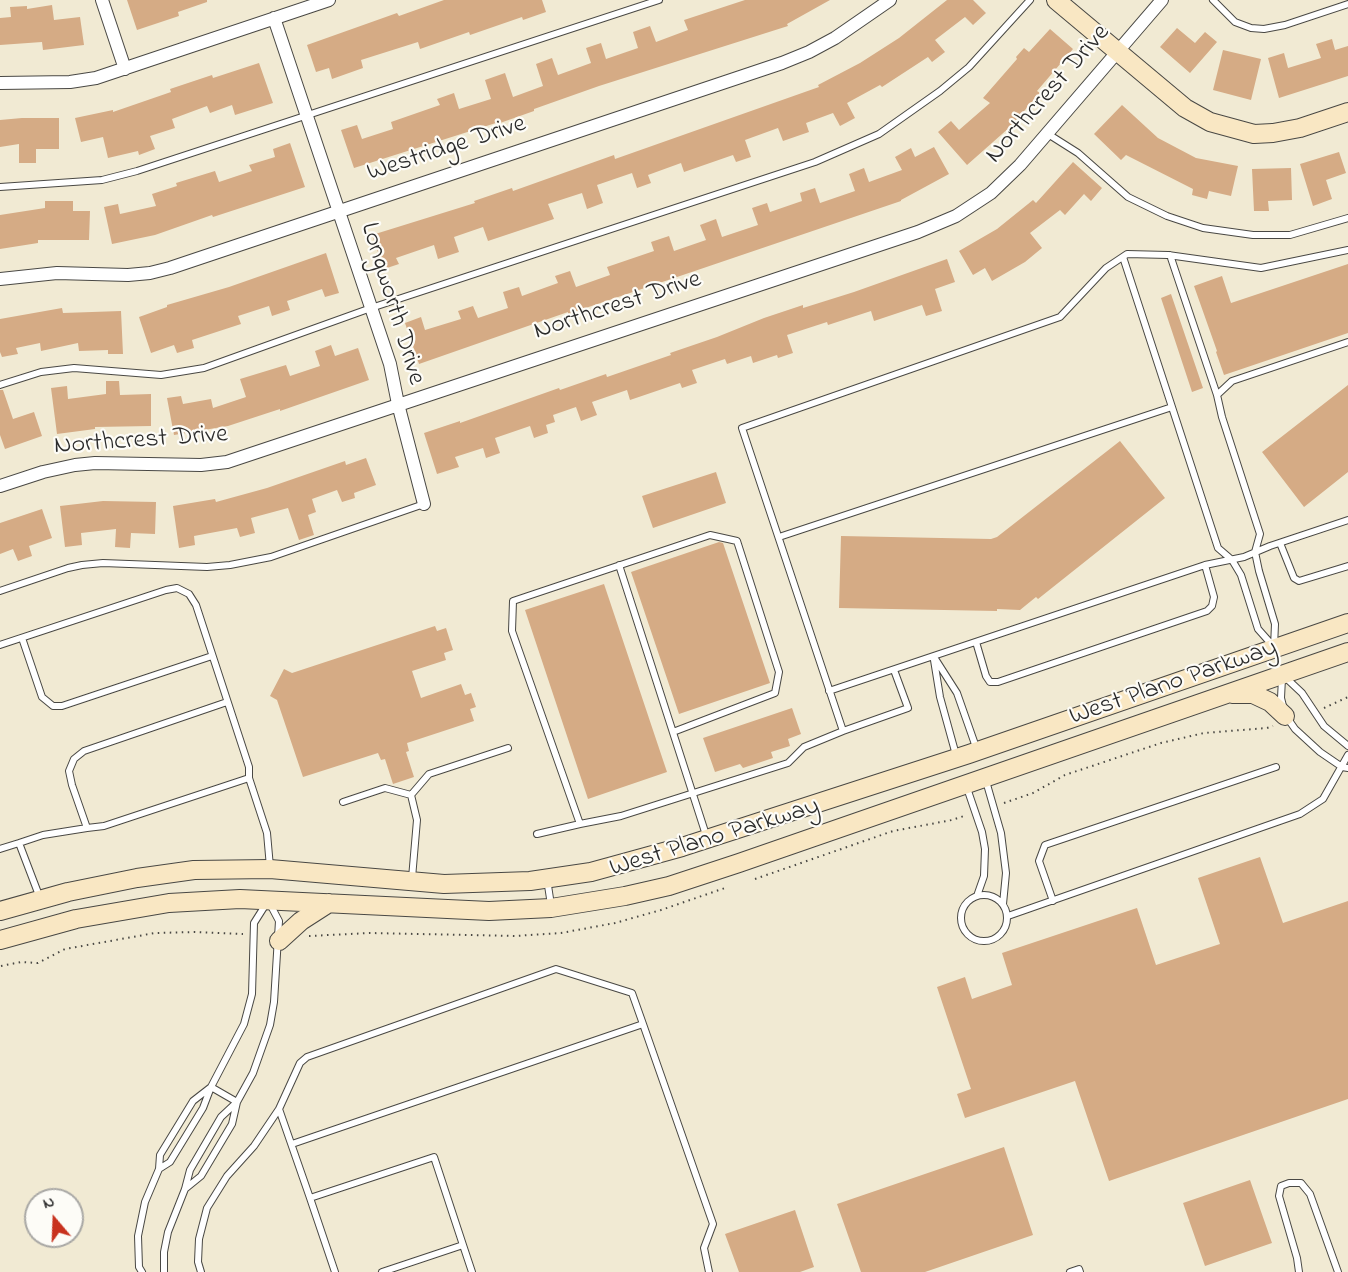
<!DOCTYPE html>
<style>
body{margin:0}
#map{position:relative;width:1348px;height:1272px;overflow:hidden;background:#f1ead3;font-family:"Indie Flower",sans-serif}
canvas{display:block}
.north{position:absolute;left:24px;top:1188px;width:60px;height:60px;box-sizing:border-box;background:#fdfcf7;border:2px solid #a9a8a5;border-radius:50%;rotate:341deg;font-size:16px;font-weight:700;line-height:24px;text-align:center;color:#2b2b2b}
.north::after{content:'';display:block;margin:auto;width:21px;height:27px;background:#c8321e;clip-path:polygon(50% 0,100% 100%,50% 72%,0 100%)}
</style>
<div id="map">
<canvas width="1348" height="1272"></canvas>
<div class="north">N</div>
</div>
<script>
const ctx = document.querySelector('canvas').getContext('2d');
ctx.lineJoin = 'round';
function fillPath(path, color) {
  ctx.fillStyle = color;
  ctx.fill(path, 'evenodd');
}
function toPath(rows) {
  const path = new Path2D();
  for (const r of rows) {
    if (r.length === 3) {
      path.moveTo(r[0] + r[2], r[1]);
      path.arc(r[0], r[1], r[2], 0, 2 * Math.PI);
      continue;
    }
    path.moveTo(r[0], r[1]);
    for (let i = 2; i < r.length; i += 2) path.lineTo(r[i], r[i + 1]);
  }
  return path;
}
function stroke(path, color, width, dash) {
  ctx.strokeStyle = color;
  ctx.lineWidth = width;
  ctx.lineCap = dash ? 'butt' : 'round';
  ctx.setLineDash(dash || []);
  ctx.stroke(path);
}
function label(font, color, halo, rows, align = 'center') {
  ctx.font = font + ' "Indie Flower",sans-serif';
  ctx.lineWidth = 4.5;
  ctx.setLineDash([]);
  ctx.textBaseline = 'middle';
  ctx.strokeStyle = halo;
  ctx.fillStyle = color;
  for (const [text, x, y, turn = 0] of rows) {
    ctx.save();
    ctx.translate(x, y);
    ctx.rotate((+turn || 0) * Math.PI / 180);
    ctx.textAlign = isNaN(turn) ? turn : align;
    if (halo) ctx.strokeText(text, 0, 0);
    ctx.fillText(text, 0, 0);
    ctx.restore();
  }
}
fillPath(toPath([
 [127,0,207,0,207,2,178,12,179,16,137,30],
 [444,0,542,0,546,12,523,20,522,17,470,35,469,32,420,49,418,42,361,60,363,68,332,79,329,68,316,72,307,45,397,13,399,16],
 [745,0,830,0,787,24,788,26,599,86,534,109,534,111,500,123,499,122,354,168,341,130,357,125,362,139,393,129,391,122,440,105,437,99,454,93,459,109,491,99,485,80,505,73,513,97,543,86,536,64,552,58,558,75,591,63,586,48,601,43,606,59,638,48,633,32,650,26,656,42,688,30,684,20],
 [947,0,973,0,986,13,973,25,965,17,935,40,945,52,932,62,928,57,882,87,880,85,847,103,855,118,840,126,833,113,806,123,809,132,783,141,778,128,745,140,751,157,736,162,733,155,684,172,681,163,648,175,651,183,637,188,632,173,597,185,603,203,587,209,582,193,548,204,554,219,488,241,483,227,454,237,459,252,438,259,434,245,396,258,399,264,384,269,372,235,475,203,474,201,512,188,513,191,614,155,615,159,819,87,818,85,860,63,899,38],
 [52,5,54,20,80,17,84,45,43,50,42,42,0,45,0,18,11,17,10,7,27,6,27,9],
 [1177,28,1195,43,1205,32,1217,42,1190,73,1160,47],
 [1050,29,1073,49,1037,91,1040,93,1010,127,967,165,938,132,951,121,959,130,990,103,983,98,1017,59,1016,57,1024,48,1029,52],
 [1332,39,1335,50,1348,46,1348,76,1279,98,1268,58,1284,53,1288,68,1321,58,1316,44],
 [1223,50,1261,59,1251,100,1213,90],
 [259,63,273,103,235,115,232,105,210,113,207,106,172,119,175,128,150,136,155,149,139,155,138,151,108,158,103,137,81,142,75,118,113,110,113,112,171,92,170,89,212,75,213,78],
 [1122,105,1158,138,1196,158,1238,166,1231,196,1209,191,1207,199,1192,195,1193,189,1126,155,1121,160,1094,134],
 [22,118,59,118,59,149,36,149,36,163,19,163,19,144,0,147,0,120],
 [290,143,305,187,213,217,212,215,155,235,112,244,104,207,118,204,120,214,156,206,152,194,177,186,176,183,215,171,219,182,252,171,249,165,275,157,273,149],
 [934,147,949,174,901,200,901,201,568,314,568,312,419,364,405,323,421,317,425,330,461,319,458,311,473,306,478,318,508,308,503,292,519,287,522,296,558,283,555,276,570,271,576,287,610,275,607,267,654,251,651,242,669,236,674,251,706,240,700,225,716,219,722,237,758,225,752,208,767,203,770,212,802,201,800,193,815,188,820,203,855,191,849,174,864,168,869,182,902,170,895,157,911,148,915,157],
 [1339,152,1346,173,1326,180,1332,199,1313,206,1300,164],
 [1073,162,1102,188,1091,201,1084,194,1065,215,1060,210,1030,233,1042,248,1025,262,992,281,985,268,973,275,959,251,997,229,1033,200,1036,203],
 [1291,168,1292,200,1268,201,1269,211,1254,211,1252,169],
 [45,201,73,201,73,211,90,211,89,240,38,240,38,243,0,249,0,215,45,208],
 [326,253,339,293,325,297,322,289,287,301,290,310,272,316,269,306,238,316,241,324,192,340,194,348,177,353,174,345,151,353,139,317,167,307,167,305,229,287],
 [947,259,955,282,935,289,942,311,926,316,922,305,874,321,871,311,828,325,827,322,787,335,793,353,778,358,777,355,753,363,751,356,727,364,725,359,692,370,697,383,682,388,680,383,630,400,627,390,592,402,597,415,581,421,576,407,553,415,555,422,546,425,548,433,534,438,530,426,495,438,500,453,486,458,483,448,455,457,459,467,437,474,424,433,460,421,460,423,559,388,560,390,606,374,607,377,671,355,670,353,717,337,764,318,803,305,803,308,854,292],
 [1348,264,1348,333,1224,375,1216,352,1217,351,1194,286,1222,276,1231,303],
 [1171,294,1203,388,1192,392,1161,298],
 [62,308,63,313,121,311,123,354,108,354,108,350,79,351,78,343,41,351,40,343,16,348,18,354,2,357,0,352,0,319],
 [331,345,335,356,358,348,369,380,280,411,280,409,228,426,174,435,167,398,181,396,183,404,211,399,213,408,246,397,240,379,286,365,290,376,320,366,315,351],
 [106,381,119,381,120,395,151,394,151,426,95,427,95,429,57,434,51,388,67,386,68,399,106,394],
 [1348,385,1348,472,1304,507,1262,452],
 [0,390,3,390,13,419,34,412,42,436,5,449,0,435],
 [1120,441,1165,498,1038,599,1036,597,1020,610,997,609,997,611,839,608,841,536,991,539,997,537],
 [366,458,376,485,354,493,355,498,342,502,337,490,312,499,316,512,308,515,314,535,299,540,288,508,251,518,255,533,240,537,237,528,194,536,195,545,179,548,173,506,215,499,216,502,267,488,345,461,346,465],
 [716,472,726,503,653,528,642,496],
 [103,501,156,502,155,534,131,533,130,548,115,547,116,529,81,533,82,545,65,547,60,506],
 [42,509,52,538,29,546,32,556,18,561,13,549,0,554,0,523],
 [719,542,723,543,770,683,679,714,631,572],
 [604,584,667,772,588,799,525,610],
 [435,626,437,631,446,628,453,650,444,653,446,660,412,671,421,698,461,684,465,695,471,693,476,707,470,709,474,721,407,743,409,751,406,752,414,777,393,784,385,759,381,760,378,753,303,777,277,700,270,696,284,669,292,673],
 [792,708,801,734,788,739,790,746,771,752,773,758,743,768,740,764,715,772,703,738],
 [1260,857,1283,923,1348,901,1348,1099,1109,1181,1075,1081,965,1118,957,1094,971,1089,937,987,965,977,972,999,1012,985,1002,953,1137,908,1156,965,1220,944,1198,878],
 [1004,1147,1033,1235,925,1272,861,1272,837,1204],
 [1250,1180,1272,1243,1205,1266,1183,1203],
 [795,1210,814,1267,800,1272,739,1272,725,1234]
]), '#d5ab85');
const lane = toPath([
 [1213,0,1235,22,1251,28,1264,29,1285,25,1348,4],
 [1048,134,1078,153,1128,197,1167,216,1203,228,1253,235,1290,235,1348,218],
 [0,187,102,180,137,171,659,0],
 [1170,255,1217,395],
 [1123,257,1218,548,1232,560,1241,575,1258,629,1274,647],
 [0,385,41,372,74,368,161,375,204,368,371,308,815,162,879,134,940,91,969,67,1030,0],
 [779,537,1172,407],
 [1280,543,1294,578,1299,581,1348,566],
 [619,565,707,838],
 [0,591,68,568,82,565,103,563,207,567,230,565,271,557,424,504],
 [22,638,42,697,53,706,62,706,212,656],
 [976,642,986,676,990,682,998,682,1207,611,1212,606,1214,597,1205,565],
 [0,645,166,590,177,588,189,594,196,605,249,767,249,778,267,833,270,867],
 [1274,647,1275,624,1259,571,1255,552,1260,534,1222,417,1217,395,1232,381,1348,342],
 [934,657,957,693,977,750],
 [934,660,940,697,956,755],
 [1285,677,1302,693,1324,726,1348,746],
 [1282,678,1281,698,1283,706],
 [829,691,1205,565,1244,557,1270,546,1348,520],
 [227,702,84,751,74,759,69,771,72,785,87,828,104,826,249,778],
 [1286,716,1295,729,1320,752,1342,767,1348,768],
 [843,731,908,708,894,670],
 [986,781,1001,833,1006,873,1003,904],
 [967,788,982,832,985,849,984,876,977,896],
 [343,802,385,788,411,795],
 [580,824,621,816,788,763,804,747,843,731,742,428,1060,317,1106,268,1127,254,1168,255,1261,268,1348,250],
 [537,834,580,824,512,631,513,601,710,535,737,541,779,672,775,693,673,732],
 [19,843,43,835,87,828],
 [0,849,19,843,40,898],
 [412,878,417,820,411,795,429,774,508,748],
 [547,879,551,905],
 [984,918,23],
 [1053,901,1039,861,1045,845,1276,767],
 [1008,916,1300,814,1323,799,1348,755],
 [643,1024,713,1224,704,1248,709,1272],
 [211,1087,237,1102],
 [292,1144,643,1024,632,993,556,969,307,1057,300,1063,279,1109,310,1198,434,1157,463,1245,382,1272],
 [159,1169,170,1162,203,1108,211,1087,244,1024,252,994,254,923,266,904],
 [185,1189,201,1176,232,1124,237,1102],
 [310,1198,335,1272],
 [463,1245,472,1272],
 [142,1272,139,1267,138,1236,145,1202,159,1169,160,1155,193,1101,211,1087],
 [164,1272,164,1252,168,1232,185,1189,190,1170,221,1117,237,1102,253,1073,270,1025,274,1002,279,921,270,904],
 [201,1272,198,1262,199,1239,207,1208,227,1176,254,1146,279,1109],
 [1070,1272,1079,1269,1080,1272],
 [1299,1272,1297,1258,1279,1196,1281,1186,1289,1183,1301,1183,1310,1194,1338,1272]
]);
const street = toPath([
 [102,0,125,69],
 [274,18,390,364,398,404,424,504],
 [0,83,70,82,96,78,329,0],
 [0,279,57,273,128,275,150,273,170,268,782,63,809,52,835,38,890,0],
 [0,486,43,472,75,465,95,463,201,465,227,462,918,232,956,216,991,193,1020,165,1162,0]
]);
const secondary = toPath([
 [1056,0,1185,108,1210,122,1254,134,1273,133,1300,128,1348,112],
 [1232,694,1253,694,1270,702,1285,716],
 [0,911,68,892,137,878,194,870,270,869,444,884,530,881,591,872,682,847,969,754,1348,623],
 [0,940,76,919,169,903,240,899,489,911,551,908,625,896,669,886,739,863,1348,652],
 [279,941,301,921,329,903]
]);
stroke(lane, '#494844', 8);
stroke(street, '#494844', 14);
stroke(secondary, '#494844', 20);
stroke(toPath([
 [1324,708,1348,697],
 [1004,803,1033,793,1065,775,1161,743,1204,733,1267,728,1273,726],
 [755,879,893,831,952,820,967,815],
 [309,936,370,933,515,936,561,933,615,923,661,910,725,888],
 [1,966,21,962,38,963,65,949,155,933,195,932,243,934]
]), '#494844', 2, [1.5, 4.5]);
stroke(lane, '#fff', 6);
stroke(street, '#fff', 12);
stroke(secondary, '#f9e7c3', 18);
label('26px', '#2b2b2b', '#fdfcf7', [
 ["Northcrest Drive",1049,95,-49],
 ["Westridge Drive",447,150,-18],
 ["Longworth Drive",391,304,73],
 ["Northcrest Drive",618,307,-18],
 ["Northcrest Drive",141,442,-4],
 ["West Plano Parkway",1174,684,-19],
 ["West Plano Parkway",715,839,-17]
]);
</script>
